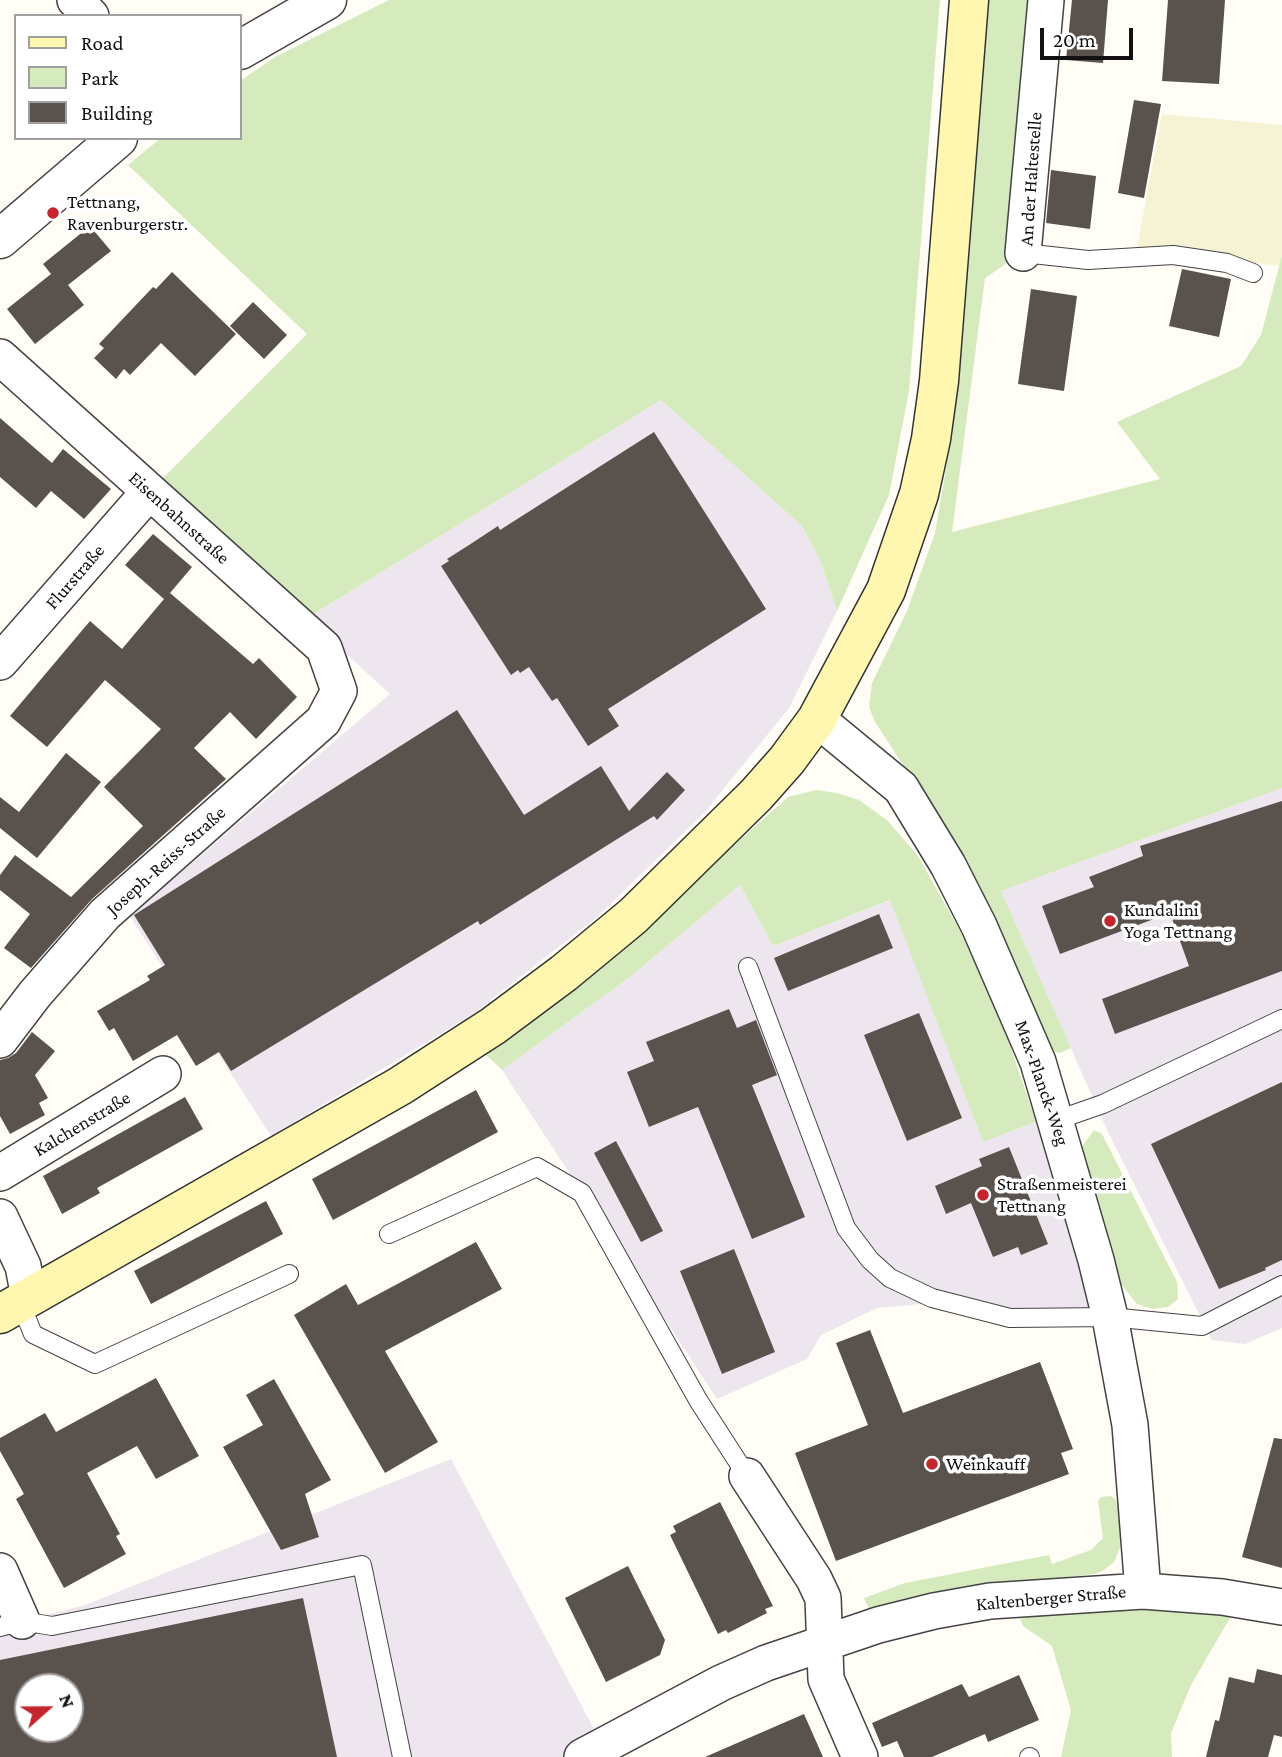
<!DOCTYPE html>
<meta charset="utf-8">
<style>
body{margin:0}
#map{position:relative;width:1282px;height:1757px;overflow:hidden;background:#fffdf5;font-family:"Crimson Pro",serif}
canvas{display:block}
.legend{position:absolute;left:14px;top:14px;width:228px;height:126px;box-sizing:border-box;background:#fff;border:2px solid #a0a0a0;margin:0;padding:9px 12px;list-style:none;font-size:21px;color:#111}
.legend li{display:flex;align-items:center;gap:14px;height:35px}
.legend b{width:35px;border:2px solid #a0a0a0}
.north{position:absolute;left:14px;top:1673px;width:70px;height:70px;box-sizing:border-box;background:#fff;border:2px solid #a0a0a0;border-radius:50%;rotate:69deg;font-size:19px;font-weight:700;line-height:28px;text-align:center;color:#111}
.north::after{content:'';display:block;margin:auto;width:24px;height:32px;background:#c4262e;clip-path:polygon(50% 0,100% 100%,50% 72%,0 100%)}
.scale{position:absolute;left:1040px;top:28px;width:93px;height:32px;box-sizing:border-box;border:4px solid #111;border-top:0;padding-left:9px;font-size:21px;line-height:24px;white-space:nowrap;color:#111;-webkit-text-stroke:5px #fff;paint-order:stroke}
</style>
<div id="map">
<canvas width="1282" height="1757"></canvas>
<ul class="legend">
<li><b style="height:9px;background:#fff6b0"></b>Road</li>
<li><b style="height:19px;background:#d5ebbd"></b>Park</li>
<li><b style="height:19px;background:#5a524d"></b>Building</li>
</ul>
<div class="north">N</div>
<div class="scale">20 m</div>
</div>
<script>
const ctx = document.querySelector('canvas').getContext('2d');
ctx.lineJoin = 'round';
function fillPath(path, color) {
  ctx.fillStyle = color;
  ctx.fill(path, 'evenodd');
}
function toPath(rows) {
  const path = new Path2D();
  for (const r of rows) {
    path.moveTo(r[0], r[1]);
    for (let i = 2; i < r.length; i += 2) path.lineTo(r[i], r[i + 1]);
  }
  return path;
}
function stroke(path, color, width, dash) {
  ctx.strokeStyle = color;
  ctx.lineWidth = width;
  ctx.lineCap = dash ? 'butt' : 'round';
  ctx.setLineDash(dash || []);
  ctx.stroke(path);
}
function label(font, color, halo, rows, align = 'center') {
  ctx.font = font + ' "Crimson Pro",serif';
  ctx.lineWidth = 7;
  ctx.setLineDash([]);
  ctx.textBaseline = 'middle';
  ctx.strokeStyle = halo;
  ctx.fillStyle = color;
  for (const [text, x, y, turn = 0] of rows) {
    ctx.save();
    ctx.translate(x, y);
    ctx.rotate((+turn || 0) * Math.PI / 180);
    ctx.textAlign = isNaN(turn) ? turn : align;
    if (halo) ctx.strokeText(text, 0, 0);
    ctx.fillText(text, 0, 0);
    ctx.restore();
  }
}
fillPath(toPath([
 [661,400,802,526,820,560,837,611,789,708,705,812,597,917,470,1016,271,1136,130,916,390,694,307,618],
 [1282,788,1282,1328,1245,1344,1212,1340,1108,1132,1001,891],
 [740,885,773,946,891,900,983,1142,1036,1122,1098,1327,1013,1322,931,1303,877,1308,821,1335,807,1359,717,1399,502,1070,630,977],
 [451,1459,603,1746,582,1757,0,1757,0,1572,23,1621,85,1605],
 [28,1687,70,1687,70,1729,28,1729]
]), '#eee6ef');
fillPath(toPath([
 [1162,114,1282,125,1282,255,1280,266,1137,248]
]), '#f6f3d4');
fillPath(toPath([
 [389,0,940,0,909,391,889,495,837,611,820,560,802,526,661,400,307,618,157,484,307,334,128,165,161,138,240,138,240,81,275,57],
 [989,0,1039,0,1019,255,985,278,952,532,1160,479,1117,422,1241,366,1261,335,1282,255,1282,788,1001,891,1071,1048,1060,1053,1050,1051,943,826,875,722,869,707,872,683,907,611,935,533,952,434],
 [816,790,837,793,859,800,888,821,918,856,959,929,1002,1022,1036,1122,983,1142,890,900,773,946,740,885,630,977,502,1070,482,1051,671,902,788,797],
 [1094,1130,1102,1134,1177,1282,1178,1299,1168,1307,1152,1309,1137,1304,1120,1283,1081,1148],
 [1111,1496,1115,1499,1120,1510,1120,1548,1114,1562,1104,1570,1095,1574,963,1588,869,1609,864,1598,905,1583,1049,1555,1052,1564,1091,1550,1103,1538,1098,1501,1101,1497],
 [1179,1607,1234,1611,1191,1685,1171,1733,1172,1757,1061,1757,1071,1710,1052,1646,1023,1626,1017,1610]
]), '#d5ebbd');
fillPath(toPath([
 [1072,0,1108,0,1103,63,1066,60],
 [1168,0,1225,0,1219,84,1162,81],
 [1134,100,1161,104,1144,198,1118,193],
 [1051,170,1096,176,1090,229,1046,223],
 [90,226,111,251,68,285,84,305,35,344,7,309,51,274,43,264],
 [1182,269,1231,279,1219,337,1169,326],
 [172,272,236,334,195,376,161,343,130,375,124,369,116,379,94,358,104,348,99,344,153,287,156,289],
 [1031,289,1077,296,1064,391,1018,384],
 [253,302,287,335,264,359,230,326],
 [0,418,52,463,63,449,111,489,84,519,51,491,36,508,0,477],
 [654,432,766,609,608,709,619,726,588,746,557,698,552,701,529,667,520,673,518,670,511,675,441,566,449,561,447,559,469,545,498,526,500,530],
 [153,534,192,567,170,593,253,664,259,658,297,697,256,739,230,712,194,748,226,779,92,899,31,968,4,948,30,914,0,890,0,875,15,855,71,897,143,826,104,787,161,729,105,680,47,747,10,716,90,621,122,649,164,599,125,565],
 [457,710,524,815,601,766,629,811,667,772,685,790,657,820,654,816,480,925,478,921,231,1071,219,1052,196,1066,177,1035,133,1061,114,1028,109,1031,97,1011,150,980,147,976,165,965,134,915],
 [66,753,101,782,37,858,0,828,0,797,19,812],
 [1282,801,1282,971,1115,1034,1102,999,1189,966,1170,913,1060,954,1042,906,1094,887,1089,877,1143,856,1140,846],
 [879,914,893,948,788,991,774,958],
 [729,1009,737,1028,756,1020,777,1075,752,1085,805,1217,752,1239,698,1107,649,1127,627,1072,654,1061,646,1042],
 [919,1013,962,1118,907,1141,864,1035],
 [32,1032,55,1051,35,1075,48,1098,39,1103,45,1115,10,1134,0,1116,0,1060,8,1058,16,1053],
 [1282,1082,1282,1260,1265,1268,1266,1270,1219,1289,1151,1144],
 [476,1090,498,1132,333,1220,312,1179],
 [185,1097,203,1129,97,1188,100,1193,62,1214,43,1176],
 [616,1141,663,1231,641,1242,594,1153],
 [1009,1147,1048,1244,1021,1255,1018,1247,993,1257,971,1203,946,1214,935,1186,982,1166,979,1159],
 [266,1201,283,1234,151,1304,134,1271],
 [476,1242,502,1289,385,1351,438,1442,385,1473,294,1315,346,1284,358,1305],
 [734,1249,775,1352,722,1374,680,1271],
 [870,1330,903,1413,1040,1362,1073,1449,1061,1453,1069,1474,836,1561,795,1453,868,1425,836,1343],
 [156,1378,199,1456,156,1479,137,1446,87,1473,120,1534,116,1536,126,1554,64,1588,16,1499,24,1494,0,1451,0,1438,45,1413,56,1432],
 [274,1379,331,1480,305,1494,319,1537,281,1550,223,1447,263,1425,246,1395],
 [1274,1438,1282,1439,1282,1568,1242,1557],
 [720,1502,773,1606,765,1609,767,1613,728,1633,726,1630,718,1634,670,1535,676,1532,673,1526],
 [628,1566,665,1640,660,1655,606,1682,565,1598],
 [303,1598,337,1757,0,1757,0,1660],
 [28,1687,70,1687,70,1729,28,1729],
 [1257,1669,1282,1675,1282,1737,1274,1735,1268,1757,1206,1757,1215,1720,1219,1721,1229,1677,1254,1683],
 [1019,1675,1039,1720,988,1742,985,1734,932,1757,904,1757,897,1741,882,1747,872,1723,962,1684,969,1697],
 [804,1714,823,1757,705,1757]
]), '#5a524d');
const service = toPath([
 [1023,253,1088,260,1173,255,1227,263,1253,273],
 [748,967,846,1228,870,1260,890,1278,932,1298,1010,1318,1110,1317,1202,1326,1282,1285],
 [1057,1120,1103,1104,1282,1019],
 [389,1234,537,1167,582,1193,698,1400,747,1476],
 [20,1302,33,1334,95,1364,289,1274],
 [0,1627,22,1621,52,1626,362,1565,402,1757],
 [1029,1757,1030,1757]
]);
const minor = toPath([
 [75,0,91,16],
 [1023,253,1046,0],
 [0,357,324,648,339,691,323,721,105,914,35,994,0,1040],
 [0,662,149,492],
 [817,719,901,788,948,865,979,926,1038,1062,1096,1260,1110,1317,1130,1425,1143,1591],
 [0,1173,163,1074],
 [0,1217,23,1266,29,1297],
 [747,1476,814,1579,823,1598,826,1679,860,1757],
 [0,1571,22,1621],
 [582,1757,721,1683,766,1663,878,1625,934,1611,990,1601,1143,1591,1222,1597,1282,1607]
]);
const tertiary = toPath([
 [240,50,327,0],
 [0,239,118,138]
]);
const secondary = toPath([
 [0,1314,400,1086,493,1026,564,973,633,916,756,795,787,760,817,719,886,590,919,494,931,439,939,381,969,0]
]);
stroke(service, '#444', 20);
stroke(minor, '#444', 38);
stroke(tertiary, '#444', 41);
stroke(secondary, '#333', 41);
stroke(service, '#fff', 18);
stroke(minor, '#fff', 35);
stroke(tertiary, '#fff', 38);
stroke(secondary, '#fff6b0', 38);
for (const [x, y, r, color] of [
 [53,213,7,"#c4262e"],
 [1110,921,7,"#c4262e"],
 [983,1195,7,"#c4262e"],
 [932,1464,7,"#c4262e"]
]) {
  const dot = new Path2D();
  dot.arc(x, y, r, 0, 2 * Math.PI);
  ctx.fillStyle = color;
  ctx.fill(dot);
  stroke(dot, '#fff', 2.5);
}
label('19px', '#111', '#fff', [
 ["An der Haltestelle",1031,179,-86],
 ["Eisenbahnstraße",179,518,42],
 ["Flurstraße",75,577,-49],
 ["Joseph-Reiss-Straße",166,861,-42],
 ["Max-Planck-Weg",1042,1083,71],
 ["Kalchenstraße",82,1124,-31],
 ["Kaltenberger Straße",1051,1598,-5]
]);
label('19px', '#111', '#fff', [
 ["Tettnang,",67,202],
 ["Ravenburgerstr.",67,224],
 ["Kundalini",1124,910],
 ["Yoga Tettnang",1124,932],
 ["Straßenmeisterei",997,1184],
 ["Tettnang",997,1206],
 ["Weinkauff",946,1464]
], 'left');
</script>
